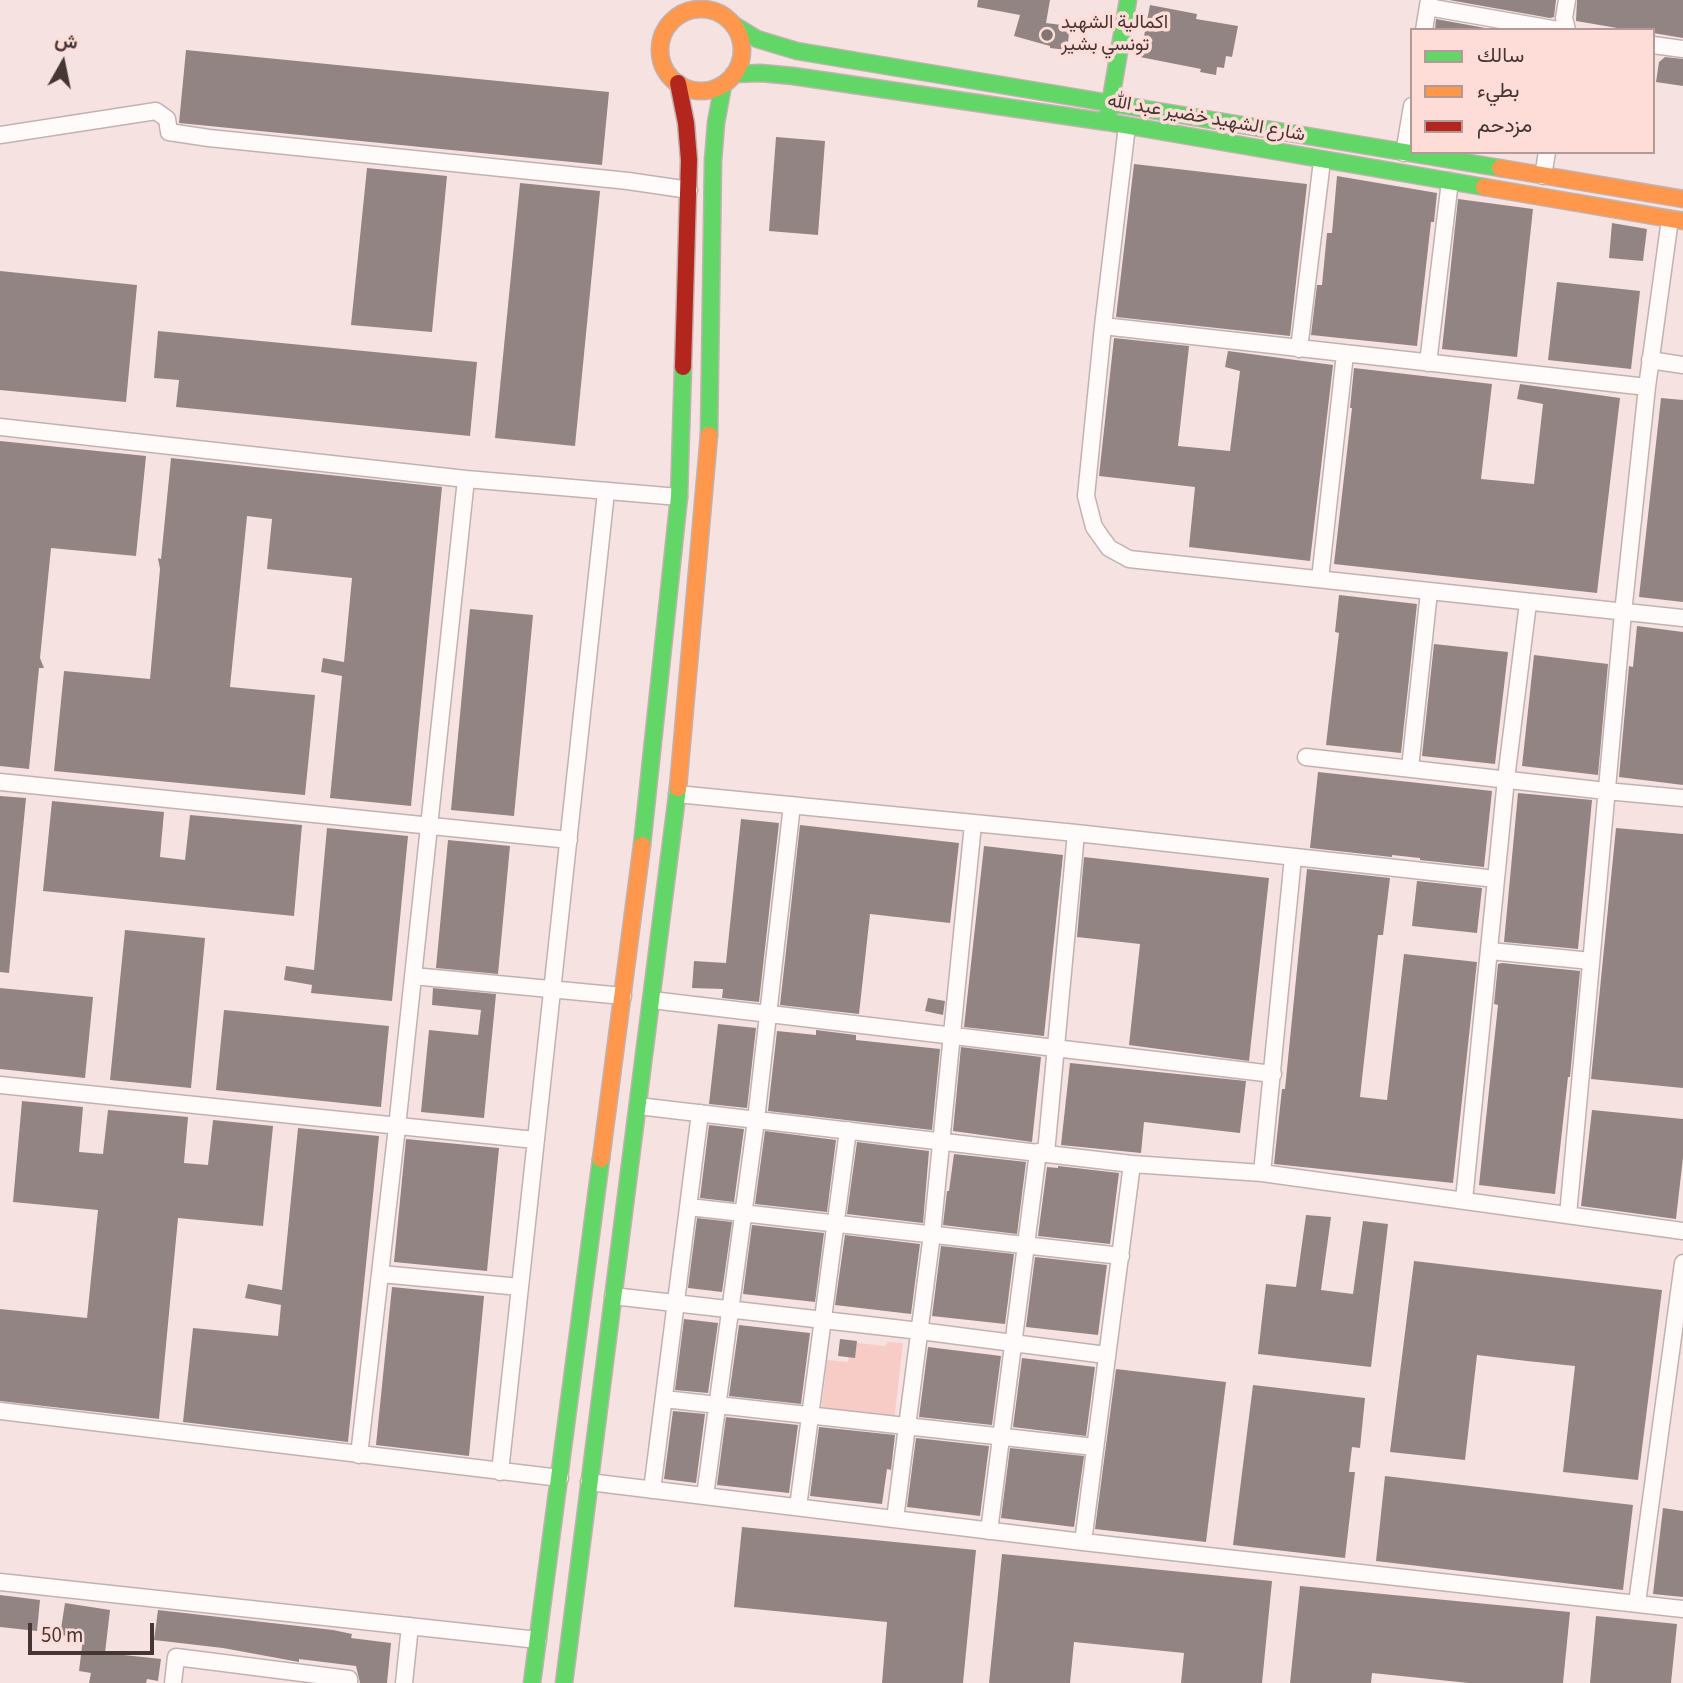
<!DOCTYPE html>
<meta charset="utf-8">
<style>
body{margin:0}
#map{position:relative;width:1683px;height:1683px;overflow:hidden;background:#f6e3e1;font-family:"Source Sans 3",Vazirmatn,sans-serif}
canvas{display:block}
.legend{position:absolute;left:1410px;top:28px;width:245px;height:126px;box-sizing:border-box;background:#feddd9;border:2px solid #b49a97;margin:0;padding:9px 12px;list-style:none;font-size:21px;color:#453634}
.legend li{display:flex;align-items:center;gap:14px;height:35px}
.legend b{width:35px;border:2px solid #b49a97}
.north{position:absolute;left:28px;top:28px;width:70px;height:70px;-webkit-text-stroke:5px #feddd9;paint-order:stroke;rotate:9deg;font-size:19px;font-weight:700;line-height:28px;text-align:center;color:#453634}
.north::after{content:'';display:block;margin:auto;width:24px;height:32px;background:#453634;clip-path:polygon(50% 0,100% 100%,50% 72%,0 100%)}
.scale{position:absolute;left:28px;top:1623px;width:126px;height:32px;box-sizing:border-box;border:4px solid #453634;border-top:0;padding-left:9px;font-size:21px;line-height:24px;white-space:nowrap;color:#453634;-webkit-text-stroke:5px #feddd9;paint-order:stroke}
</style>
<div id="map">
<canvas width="1683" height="1683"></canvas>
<ul class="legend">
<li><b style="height:9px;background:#63d668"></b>سالك</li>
<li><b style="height:9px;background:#ff974d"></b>بطيء</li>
<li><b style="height:9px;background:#b3261e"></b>مزدحم</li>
</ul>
<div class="north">ش</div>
<div class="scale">50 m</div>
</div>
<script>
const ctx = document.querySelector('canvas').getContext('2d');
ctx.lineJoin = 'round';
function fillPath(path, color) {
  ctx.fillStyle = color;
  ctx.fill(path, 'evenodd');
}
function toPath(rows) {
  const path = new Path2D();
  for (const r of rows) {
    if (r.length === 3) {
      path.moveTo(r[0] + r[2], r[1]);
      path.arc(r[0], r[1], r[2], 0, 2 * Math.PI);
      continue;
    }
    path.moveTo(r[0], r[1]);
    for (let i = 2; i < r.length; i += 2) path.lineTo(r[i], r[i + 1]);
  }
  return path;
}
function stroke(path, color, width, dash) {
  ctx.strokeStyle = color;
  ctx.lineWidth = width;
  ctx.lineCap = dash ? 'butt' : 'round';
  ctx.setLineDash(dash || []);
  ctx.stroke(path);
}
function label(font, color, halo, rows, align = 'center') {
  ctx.font = font + ' "Source Sans 3",Vazirmatn,sans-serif';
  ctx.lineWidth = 7;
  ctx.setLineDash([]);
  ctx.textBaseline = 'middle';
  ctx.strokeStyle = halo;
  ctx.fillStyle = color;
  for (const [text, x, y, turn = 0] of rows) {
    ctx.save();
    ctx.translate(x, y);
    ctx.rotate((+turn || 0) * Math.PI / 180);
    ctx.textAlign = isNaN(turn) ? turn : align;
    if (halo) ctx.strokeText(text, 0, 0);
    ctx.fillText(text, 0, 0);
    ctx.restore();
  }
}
fillPath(toPath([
 [850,1342,885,1346,888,1342,903,1343,894,1421,821,1413,827,1360,848,1362]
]), '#f7ccc7');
fillPath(toPath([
 [978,0,1050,0,1046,23,1070,26,1067,50,1050,48,1050,46,1014,36,1020,15,977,7],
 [1449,0,1556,0,1554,17,1550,18],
 [1577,0,1683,0,1683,38,1653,33,1653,30,1629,30,1576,21],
 [1150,5,1197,14,1196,19,1238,26,1232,57,1226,56,1224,68,1217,67,1216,75,1200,72,1201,69,1140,57],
 [1436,19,1496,30,1435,30],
 [186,50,609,92,602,165,179,123],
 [1665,57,1683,59,1683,86,1656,82,1659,62],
 [776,137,825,141,818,235,769,231],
 [1134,164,1307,184,1290,336,1116,317],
 [367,168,447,176,432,332,351,325],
 [1337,176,1437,193,1434,222,1431,222,1417,346,1311,335,1317,285,1322,285,1327,233,1332,233],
 [520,183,600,191,575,446,495,438],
 [1458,199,1533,209,1517,357,1442,349],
 [1612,223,1647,229,1643,261,1609,258],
 [0,271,137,285,126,402,0,390],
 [1557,282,1640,291,1631,369,1548,360],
 [158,331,477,362,470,436,176,407,179,380,154,378],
 [1114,338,1189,346,1178,446,1230,451,1240,371,1225,367,1228,351,1333,365,1310,561,1189,547,1195,487,1099,476],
 [1354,368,1492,384,1481,479,1534,484,1543,404,1517,399,1520,384,1620,398,1597,593,1334,564,1352,408,1350,408],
 [1661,398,1683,400,1683,602,1639,597],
 [0,441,146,456,136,556,51,548,40,658,44,668,39,668,29,769,0,766],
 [171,458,442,487,411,806,330,798,342,676,321,672,323,658,344,662,352,578,267,569,272,519,247,516,230,687,315,695,305,795,54,771,64,671,150,679,160,569,158,558,161,559],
 [1339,595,1417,604,1401,753,1326,745,1339,633,1335,632],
 [470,609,533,615,514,816,451,810],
 [1637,626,1683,632,1683,785,1619,777,1629,666,1633,667],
 [1434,644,1508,652,1495,764,1422,756],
 [1534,655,1608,664,1598,775,1522,766],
 [1318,772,1492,791,1484,867,1420,860,1420,858,1392,855,1392,857,1310,848],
 [1518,793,1592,800,1578,949,1504,942],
 [0,796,26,798,9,973,0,972],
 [52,801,164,812,160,857,185,860,190,815,302,825,294,916,43,891],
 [741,819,779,823,759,1002,722,998,723,989,692,988,694,961,726,963],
 [800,825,959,843,950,923,870,914,859,1014,780,1005],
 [327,828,408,836,392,1001,311,993,312,985,284,980,286,966,314,970],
 [1616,828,1683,834,1683,1088,1591,1079],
 [448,840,510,846,498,974,436,968],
 [984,846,1063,855,1044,1036,964,1027],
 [1084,857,1269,878,1249,1061,1129,1045,1140,944,1077,937],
 [1307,869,1390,878,1383,935,1378,935,1360,1097,1387,1100,1404,954,1477,962,1453,1183,1274,1164,1282,1089,1285,1089],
 [1417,881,1482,888,1477,933,1412,926],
 [125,930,205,938,191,1088,110,1080],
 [1502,963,1580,971,1570,1077,1568,1077,1555,1194,1479,1185,1498,1005,1494,1004,1498,964],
 [0,988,93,997,85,1078,0,1069],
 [433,988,496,994,484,1118,421,1112,429,1030,478,1035,481,1010,432,1005],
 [928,998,945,1001,943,1015,925,1011],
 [224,1010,389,1026,381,1107,216,1090],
 [718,1024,756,1028,747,1108,709,1104],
 [816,1030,856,1035,856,1040,940,1049,932,1130,768,1111,777,1031,816,1035],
 [961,1047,1041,1057,1032,1142,953,1131],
 [1070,1063,1246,1081,1240,1133,1144,1122,1141,1153,1061,1145],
 [22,1101,83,1107,79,1152,103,1154,108,1110,188,1117,184,1163,208,1165,213,1120,273,1126,263,1226,178,1218,159,1419,0,1401,0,1309,87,1318,98,1210,13,1202],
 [1592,1110,1683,1119,1683,1157,1676,1219,1581,1206],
 [709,1125,744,1129,734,1202,700,1198],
 [298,1128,379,1136,348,1442,183,1422,193,1328,278,1336,281,1305,245,1298,248,1284,282,1290],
 [765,1131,836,1140,827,1212,755,1204],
 [406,1139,499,1148,487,1271,394,1262],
 [857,1142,929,1151,923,1223,847,1214],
 [954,1154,1026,1162,1017,1234,943,1225,947,1191,949,1191],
 [1058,1166,1119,1173,1110,1244,1038,1236,1047,1167,1058,1168],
 [1306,1215,1331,1217,1321,1290,1353,1294,1363,1221,1388,1224,1371,1367,1258,1354,1266,1284,1296,1287],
 [697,1218,732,1222,722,1292,688,1288],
 [752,1225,824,1233,815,1302,743,1294],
 [845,1235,920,1244,911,1314,835,1305],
 [941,1246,1014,1254,1005,1324,932,1316],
 [1035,1257,1107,1265,1098,1335,1026,1327],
 [1414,1261,1662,1290,1638,1480,1563,1472,1575,1366,1527,1361,1477,1355,1465,1460,1390,1452],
 [392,1287,484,1296,469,1456,376,1445],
 [684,1319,718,1323,708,1393,675,1390],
 [739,1325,810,1333,801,1404,729,1396],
 [840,1339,857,1341,855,1358,838,1356],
 [928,1347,1001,1356,992,1425,919,1417],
 [1022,1358,1095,1367,1086,1436,1013,1427],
 [1116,1369,1226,1382,1206,1542,1095,1529],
 [1253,1385,1365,1398,1360,1448,1352,1447,1349,1472,1355,1472,1345,1558,1233,1545],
 [673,1411,705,1414,696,1483,664,1479],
 [726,1417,798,1425,789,1493,717,1485],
 [819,1427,895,1435,891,1470,887,1469,882,1504,810,1496],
 [916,1438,989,1446,980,1516,907,1507],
 [1010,1448,1084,1456,1074,1527,1001,1518],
 [1385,1476,1633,1505,1623,1590,1376,1561],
 [1663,1508,1683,1511,1683,1597,1653,1594],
 [742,1527,976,1550,963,1683,882,1683,887,1622,734,1607],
 [1002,1554,1272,1581,1262,1683,1181,1683,1184,1653,1074,1642,1070,1683,989,1683],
 [1300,1586,1570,1612,1563,1683,1469,1683,1372,1673,1371,1683,1290,1683],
 [0,1595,40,1600,37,1631,0,1627],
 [65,1603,110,1610,105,1653,161,1659,158,1681,147,1679,146,1683,89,1683,91,1673,79,1671,83,1638,60,1635],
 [158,1610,333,1630,352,1634,351,1638,391,1643,387,1683,360,1683,356,1666,299,1659,299,1662,223,1648,154,1640],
 [1596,1616,1677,1624,1671,1683,1590,1683]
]), '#928482');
const street = toPath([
 [1428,7,1558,30],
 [1424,30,1429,0],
 [1567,30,1564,18,1567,0],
 [1653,45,1683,49],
 [1127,126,1103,326,1086,496,1094,527,1109,548,1129,559,1683,618],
 [0,135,156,111,167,119,169,132,209,138,628,181,689,190],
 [1404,153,1412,106],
 [1543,176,1547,152],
 [1103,326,1647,387],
 [1299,349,1322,161],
 [1650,360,1683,365],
 [1428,363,1450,181],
 [0,427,466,479,679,497],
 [1320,579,1345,354],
 [1306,757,1606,791,1683,798],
 [1410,768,1429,592],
 [0,782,569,840],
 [677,794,1076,833,1496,879],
 [1490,951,1591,961],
 [413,976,623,996],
 [652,1000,1273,1074],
 [0,1085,535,1140],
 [638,1106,1132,1164,1262,1173,1683,1231],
 [1046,1153,1076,833],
 [1262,1173,1293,857],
 [1464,1200,1506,779,1528,603],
 [689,1207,1121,1256],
 [1568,1215,1623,613,1647,387,1670,219],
 [381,1274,520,1287],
 [613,1296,920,1331,1106,1355],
 [664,1399,1094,1447],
 [0,1411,560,1478],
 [359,1455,397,1127,466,479],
 [500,1472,606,492],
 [589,1482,1083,1542,1683,1609],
 [652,1490,700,1113],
 [705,1496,756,1120,792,805],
 [798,1507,848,1130],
 [895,1519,932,1234,973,824],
 [989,1531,1038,1152],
 [1083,1542,1132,1164],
 [0,1582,538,1640],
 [1637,1603,1683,1263],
 [173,1683,176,1657,349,1679,349,1683],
 [404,1683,410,1626]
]);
const fast = toPath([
 [734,25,757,39,797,51,1500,168],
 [734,74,761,73,793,76,1107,122,1484,187],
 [1108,116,1128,0],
 [709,435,713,161,716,123,723,85],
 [642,845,679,497,683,367],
 [532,1683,601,1159],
 [564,1683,678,788]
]);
const slow = toPath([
 [701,50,41],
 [1500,168,1683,199],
 [1484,187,1683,221],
 [678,788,709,435],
 [601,1159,642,845]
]);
const jam = toPath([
 [678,83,686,123,689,160,683,367]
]);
stroke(street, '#c1b2b0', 19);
stroke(fast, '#c1b2b0', 19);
stroke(slow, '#c1b2b0', 19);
stroke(jam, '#c1b2b0', 19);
stroke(street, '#fefbfa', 16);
stroke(fast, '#63d668', 16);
stroke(slow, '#ff974d', 16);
stroke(jam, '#b3261e', 16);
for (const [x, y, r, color] of [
 [1047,35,7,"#837371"]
]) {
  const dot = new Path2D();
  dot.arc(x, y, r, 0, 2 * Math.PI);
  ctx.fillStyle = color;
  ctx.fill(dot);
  stroke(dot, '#feddd9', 2.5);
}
label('19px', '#453634', '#feddd9', [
 ["اكمالية الشهيد",1061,24],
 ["تونسي بشير",1061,46]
], 'left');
label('19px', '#453634', '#feddd9', [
 ["شارع الشهيد خضير عبد الله",1206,119,10]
]);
</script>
